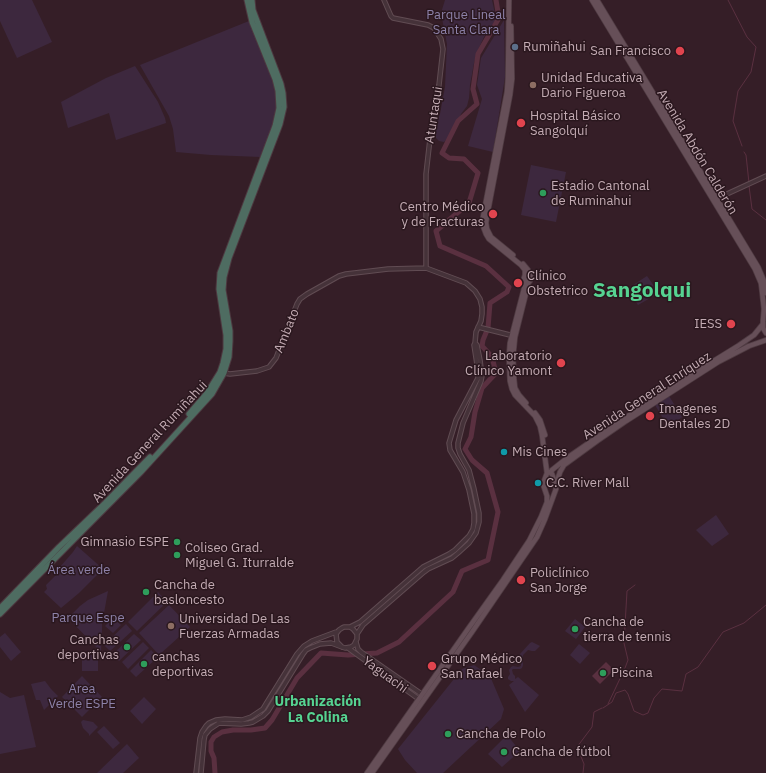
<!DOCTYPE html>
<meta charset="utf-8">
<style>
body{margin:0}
canvas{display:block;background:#351e27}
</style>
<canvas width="766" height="773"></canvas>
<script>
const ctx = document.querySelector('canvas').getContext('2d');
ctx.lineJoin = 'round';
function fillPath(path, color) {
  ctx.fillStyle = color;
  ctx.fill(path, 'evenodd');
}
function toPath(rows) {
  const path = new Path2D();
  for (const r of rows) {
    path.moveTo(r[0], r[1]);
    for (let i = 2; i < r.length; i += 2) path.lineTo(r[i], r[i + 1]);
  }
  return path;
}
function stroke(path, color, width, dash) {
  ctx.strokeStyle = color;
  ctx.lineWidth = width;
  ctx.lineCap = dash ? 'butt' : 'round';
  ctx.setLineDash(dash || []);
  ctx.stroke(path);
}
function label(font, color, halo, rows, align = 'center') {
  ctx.font = font + ' "IBM Plex Sans",sans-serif';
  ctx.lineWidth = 3;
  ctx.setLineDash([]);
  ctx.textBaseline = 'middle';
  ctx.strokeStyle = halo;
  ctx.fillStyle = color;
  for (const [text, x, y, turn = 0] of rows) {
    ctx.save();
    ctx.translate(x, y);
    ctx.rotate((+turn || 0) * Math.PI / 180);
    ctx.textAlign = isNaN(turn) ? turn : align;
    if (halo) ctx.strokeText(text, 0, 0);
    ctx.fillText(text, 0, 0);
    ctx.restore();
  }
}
fillPath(toPath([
 [0,0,32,0,52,42,17,58,0,21],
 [445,0,492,0,495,14,495,21,484,37,478,50,474,63,470,85,469,98,467,106,461,114,454,134,444,142,439,141,436,138,435,126,440,114,445,87,447,44,441,13],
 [504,20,505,77,493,152,468,146,482,99,477,85,481,58],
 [249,21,267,64,274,84,276,96,276,108,275,120,271,132,261,157,211,155,176,152,173,129,169,116,140,65],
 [135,66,158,102,165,118,166,123,116,140,109,113,68,128,61,102,106,78],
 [531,165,566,172,556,222,521,215],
 [647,276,659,293,638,305,627,289],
 [669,396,682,417,669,428,655,405],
 [716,515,729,534,712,546,696,530],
 [77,546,103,569,79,593,61,608,44,592,47,589,46,585,61,570,60,567,73,552],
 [108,591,102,624,102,630,101,652,68,618,80,606,88,600],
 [158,592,167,602,137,631,128,622],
 [169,605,190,627,159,655,139,633],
 [113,618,121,625,113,633,105,626],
 [575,619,585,627,576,639,565,631],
 [126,624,132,631,110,651,104,645],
 [5,633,21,652,11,661,0,647,0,637],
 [134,634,141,640,119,661,113,654],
 [143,642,149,648,128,669,122,662],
 [532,642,540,646,535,651,532,651,528,650,523,655,523,665,522,668,520,669,513,669,512,670,513,674,515,676,515,679,518,677,539,695,525,712,509,685,514,681,511,681,508,679,508,677,510,674,509,670,511,667,513,666,518,667,521,666,520,654,530,643],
 [579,644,590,653,580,664,570,655],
 [151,650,158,657,136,677,130,671],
 [82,655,98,655,98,671,82,671],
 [474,665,490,676,504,709,501,719,443,773,417,773,405,760,398,749,462,669],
 [82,676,102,697,82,717,62,697],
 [45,681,51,689,58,696,44,710,40,700,36,700,31,684],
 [0,692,10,698,24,695,36,747,0,754],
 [144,697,156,709,142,724,130,711],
 [83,720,93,722,98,727,89,736,89,734,83,728,81,722],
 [104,726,120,743,113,749,97,732],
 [507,735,520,751,502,767,488,754],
 [127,744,139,758,123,773,97,773]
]), '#3d283e');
fillPath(toPath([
 [606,662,614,670,600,684,592,676]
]), '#5a3040');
stroke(toPath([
 [728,0,747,37,756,47,751,72,738,91,733,121,742,146],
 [744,152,746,155,749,183],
 [749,186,752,209,766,220],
 [608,704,625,668,628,660,624,643,627,591,635,585],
 [603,708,612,702,616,693,625,690,628,694,634,711,643,715,648,713,654,698,662,689,682,691,686,674,698,667,723,632,744,623,766,605],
 [583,773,584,764,577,747,592,727,594,712,602,708]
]), '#5a3040', 1);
stroke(toPath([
 [215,773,214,758,211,751,211,742,214,737,222,732,233,730,251,730,265,728,272,720,297,678,321,653,348,655,377,653,399,642,453,592,462,571,488,560,498,512,487,473,472,460,465,449,471,437,475,412,482,388,496,373,492,357,482,346,483,340,488,328,490,303,507,292,509,287,486,266,440,246,436,231,469,203,478,173,464,159,449,158,442,153,458,121,477,104,473,89,478,54,499,18,496,0]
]), '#5a3040', 5);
const minor = toPath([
 [384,0,391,16,393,18,428,25,434,28,441,39,443,49,439,85,431,130,426,174,426,268],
 [716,199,766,176],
 [478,327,514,336],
 [223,373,230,374,257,371,269,367,276,358,297,304,300,299,307,294,339,276,346,274,388,269,426,268,466,283,475,291,480,299,482,307,482,314,481,321,476,332,475,343,474,345,478,371,478,378,456,420,449,443,450,450,463,472,469,490,474,514,474,523,473,529,469,536,455,550,449,554,423,567,360,622,350,627],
 [357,634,363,625,424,572,428,569,452,558,458,553,469,543,476,533,479,522,479,513,474,489,469,470,460,454,458,448,458,443,463,423,481,381,482,376,480,360,477,345,475,343],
 [356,642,358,649,361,652,423,695],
 [348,648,420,700],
 [196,773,200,738,202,732,206,726,209,723,216,720,225,719,242,720,251,717,263,709,266,704,297,654,304,646,312,641,336,632],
 [201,773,204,740,205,735,210,729,219,723,241,724,249,723,253,722,263,716,268,711,303,654,306,650,310,648,320,644,331,643,334,644,342,647,345,648,351,647,354,645,357,639,357,634,353,629,350,627,344,627,342,628,339,630,336,634,337,642,342,647]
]);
const major = toPath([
 [592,0,755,269,761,283,762,291,764,309,763,321],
 [597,0,758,267,764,281,766,293],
 [511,26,512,79,510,95,487,216,486,223,487,229,491,237,513,255],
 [523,264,528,270,531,277,530,281,526,281],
 [763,322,763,328,766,333],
 [526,403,519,395,515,388,514,379,513,357,515,337,529,281],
 [535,413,540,420,545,435],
 [551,473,552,470,567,458,625,418,691,375,738,346,754,335,763,324],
 [556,485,560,472,564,465,597,441,626,421,718,362,749,346,766,340],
 [367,773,468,629,503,580,529,541,541,517,547,502,547,496,543,484,547,473,542,435,540,426,535,416,515,395,512,389,510,381,509,356,510,343,526,281,524,278,525,275,525,270,521,265,489,239,486,234,483,226,483,217,507,92,508,78,509,0],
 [372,773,472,632,537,537,545,519,556,489,555,483,552,474,550,472,547,473]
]);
const highway = toPath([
 [189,414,207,393,220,372,223,363,226,349,226,335,219,289,220,273,275,126,279,108,278,91,275,79,252,22,249,9,247,0],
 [0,608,59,547,105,503,150,457],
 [0,614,141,472,212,394,224,373,229,357,230,341,230,331,223,290,224,277,229,258,280,124,284,107,283,93,281,84,256,18,253,10,252,0]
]);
stroke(minor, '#614c53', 5.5);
stroke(major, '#4f3b42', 6);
stroke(highway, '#4d3940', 7);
stroke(minor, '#453239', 3.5);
stroke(major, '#664f58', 4.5);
stroke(highway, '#4e6c61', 5);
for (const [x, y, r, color] of [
 [515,47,4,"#5c6f8a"],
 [680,51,5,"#e0444e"],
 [533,85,4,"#8d6e63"],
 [521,123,5,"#e0444e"],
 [543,193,4,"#2e9e5b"],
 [493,214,5,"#e0444e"],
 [518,283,5,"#e0444e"],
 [731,324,5,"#e0444e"],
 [561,363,5,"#e0444e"],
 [650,416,5,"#e0444e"],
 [504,452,4,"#0f9aa8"],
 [538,483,4,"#0f9aa8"],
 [177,542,4,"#2e9e5b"],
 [177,555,4,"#2e9e5b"],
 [521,580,5,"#e0444e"],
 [146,592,4,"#2e9e5b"],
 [171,626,4,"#8d6e63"],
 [575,629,4,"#2e9e5b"],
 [127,647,4,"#2e9e5b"],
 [144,664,4,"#2e9e5b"],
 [432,666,5,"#e0444e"],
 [603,673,4,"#2e9e5b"],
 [448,734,4,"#2e9e5b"],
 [504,752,4,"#2e9e5b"]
]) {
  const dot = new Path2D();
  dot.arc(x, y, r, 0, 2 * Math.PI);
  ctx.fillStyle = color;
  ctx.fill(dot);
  stroke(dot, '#2a171e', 1.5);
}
label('13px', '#8d82a9', '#2a171e', [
 ["Parque Lineal",466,15],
 ["Santa Clara",466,30],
 ["Área verde",79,570],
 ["Parque Espe",88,618],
 ["Area",82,689],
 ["Verde ESPE",82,704]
]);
label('13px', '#c3abb3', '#2a171e', [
 ["Rumiñahui",523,47],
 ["San Francisco",671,51,"right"],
 ["Unidad Educativa",541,78],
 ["Dario Figueroa",541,93],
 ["Hospital Básico",530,116],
 ["Sangolquí",530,131],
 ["Estadio Cantonal",551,186],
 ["de Ruminahui",551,201],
 ["Centro Médico",484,207,"right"],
 ["y de Fracturas",484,222,"right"],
 ["Clínico",527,276],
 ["Obstetrico",527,291],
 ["IESS",722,324,"right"],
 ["Laboratorio",552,356,"right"],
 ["Clínico Yamont",552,371,"right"],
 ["Imagenes",659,409],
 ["Dentales 2D",659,424],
 ["Mis Cines",512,452],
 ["C.C. River Mall",546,483],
 ["Gimnasio ESPE",169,542,"right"],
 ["Coliseo Grad.",185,548],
 ["Miguel G. Iturralde",185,563],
 ["Policlínico",530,573],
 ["San Jorge",530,588],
 ["Cancha de",154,585],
 ["basloncesto",154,600],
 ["Universidad De Las",179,619],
 ["Fuerzas Armadas",179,634],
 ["Cancha de",583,622],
 ["tierra de tennis",583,637],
 ["Canchas",119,640,"right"],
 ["deportivas",119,655,"right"],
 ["canchas",152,657],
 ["deportivas",152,672],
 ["Grupo Médico",441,659],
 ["San Rafael",441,674],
 ["Piscina",611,673],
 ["Cancha de Polo",456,734],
 ["Cancha de fútbol",512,752]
], 'left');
label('13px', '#c3abb3', '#2a171e', [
 ["Atuntaqui",434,115,-81],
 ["Avenida Abdón Calderón",697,152,59],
 ["Ambato",287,331,-68],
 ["Avenida General Enríquez",647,396,-33],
 ["Avenida General Rumiñahui",150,442,-47],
 ["Yaguachi",385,675,36]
]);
label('bold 14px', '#56d391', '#2a171e', [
 ["Urbanización",318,702],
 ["La Colina",318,718]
]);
label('bold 21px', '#56d391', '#2a171e', [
 ["Sangolqui",642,291]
]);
</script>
